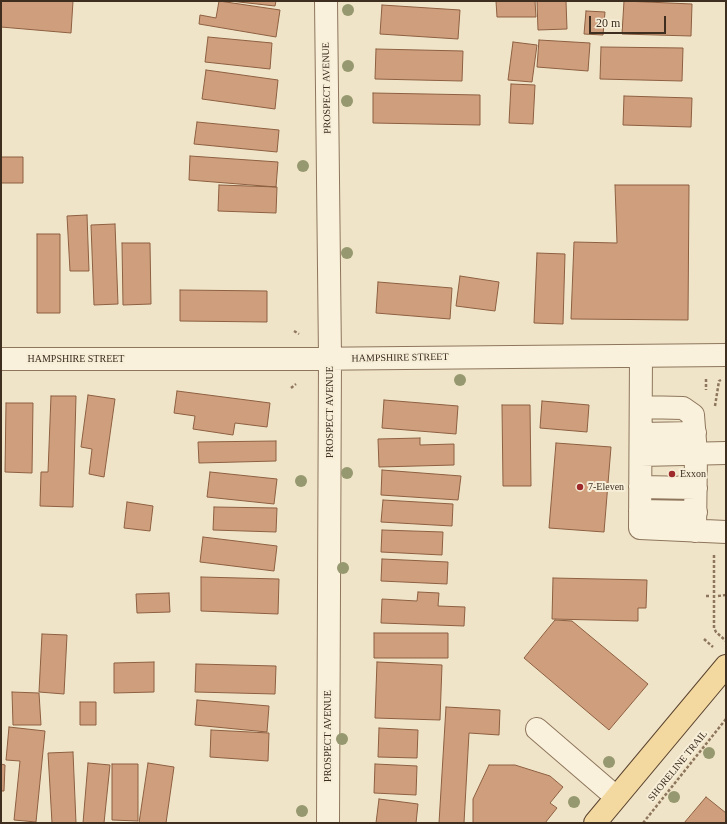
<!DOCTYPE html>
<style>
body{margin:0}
#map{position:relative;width:727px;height:824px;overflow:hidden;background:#f0e4c8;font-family:Georgia,serif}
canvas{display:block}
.frame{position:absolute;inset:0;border:2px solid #3d2e20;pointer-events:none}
.scale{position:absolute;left:589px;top:16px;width:77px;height:18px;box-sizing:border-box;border:2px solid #3d2e20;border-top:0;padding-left:5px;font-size:12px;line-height:14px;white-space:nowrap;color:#3d2e20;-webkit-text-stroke:3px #f7eed8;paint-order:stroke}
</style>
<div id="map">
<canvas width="727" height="824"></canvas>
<div class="frame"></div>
<div class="scale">20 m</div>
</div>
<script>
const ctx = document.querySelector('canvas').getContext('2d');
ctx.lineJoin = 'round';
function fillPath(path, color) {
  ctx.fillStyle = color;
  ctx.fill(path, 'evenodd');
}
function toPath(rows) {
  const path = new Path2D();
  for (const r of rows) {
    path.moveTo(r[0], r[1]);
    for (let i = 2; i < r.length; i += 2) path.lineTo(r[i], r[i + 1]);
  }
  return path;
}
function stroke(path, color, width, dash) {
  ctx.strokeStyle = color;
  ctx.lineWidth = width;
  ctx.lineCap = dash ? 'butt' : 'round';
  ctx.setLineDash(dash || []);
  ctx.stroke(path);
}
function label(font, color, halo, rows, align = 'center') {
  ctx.font = font + ' Georgia,serif';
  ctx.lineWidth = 4;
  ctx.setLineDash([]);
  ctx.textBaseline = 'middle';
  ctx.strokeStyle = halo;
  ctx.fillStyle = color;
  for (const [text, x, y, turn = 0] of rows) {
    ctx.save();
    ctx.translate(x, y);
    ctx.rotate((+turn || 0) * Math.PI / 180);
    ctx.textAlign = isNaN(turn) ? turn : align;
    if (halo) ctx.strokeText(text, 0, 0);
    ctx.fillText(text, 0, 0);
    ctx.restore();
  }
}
const building = toPath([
 [1,1,73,1,71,33,1,27,1,1],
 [219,1,280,10,276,37,199,24,200,15,216,18,219,1],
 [230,1,276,1,275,6,230,1],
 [496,1,535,1,536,17,497,17,496,1],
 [537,1,566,1,567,29,538,30,537,1],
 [624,1,692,4,691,36,622,34,624,1],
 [382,5,460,10,458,39,380,34,382,5],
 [586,11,605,12,603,35,584,34,586,11],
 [208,37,272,43,270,69,205,62,208,37],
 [539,40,590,43,588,71,537,67,539,40],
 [513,42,537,45,532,82,508,80,513,42],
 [601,47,683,48,682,81,600,79,601,47],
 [376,49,463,51,462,81,375,79,376,49],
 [206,70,278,80,275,109,202,99,206,70],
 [511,84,535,85,533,124,509,123,511,84],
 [373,93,480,95,480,125,373,123,373,93],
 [624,96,692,98,691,127,623,125,624,96],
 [197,122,279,130,277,152,194,144,197,122],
 [190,156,278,162,276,187,189,180,190,156],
 [1,157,23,157,23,183,1,183,1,157],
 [219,185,277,187,276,213,218,211,219,185],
 [615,185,689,185,688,320,571,319,574,242,617,243,615,185],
 [87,215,89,271,70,271,67,216,87,215],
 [115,224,118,304,94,305,91,225,115,224],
 [37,234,60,234,60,313,37,313,37,234],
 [122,243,150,243,151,304,123,305,122,243],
 [537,253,565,254,563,324,534,323,537,253],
 [460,276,499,282,495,311,456,306,460,276],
 [378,282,452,288,450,319,376,313,378,282],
 [180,290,267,291,267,322,180,321,180,290],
 [177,391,270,403,267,427,235,423,233,435,193,429,195,416,174,413,177,391],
 [88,395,115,399,104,477,89,474,92,449,81,447,88,395],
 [51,396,76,396,73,507,40,506,41,472,48,472,51,396],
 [384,400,458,406,456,434,382,428,384,400],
 [542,401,589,405,587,432,540,428,542,401],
 [6,403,33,403,32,473,5,472,6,403],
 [502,405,530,405,531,486,503,486,502,405],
 [420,438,420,445,454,444,454,465,379,467,378,439,420,438],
 [276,441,276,461,199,463,198,442,276,441],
 [556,443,611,447,604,532,549,528,556,443],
 [382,470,461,476,458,500,381,495,382,470],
 [210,472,277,479,274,504,207,497,210,472],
 [383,500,453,504,452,526,381,522,383,500],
 [127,502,153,506,150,531,124,528,127,502],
 [214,507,277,508,276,532,213,530,214,507],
 [382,530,443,532,442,555,381,552,382,530],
 [203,537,277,546,274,571,200,562,203,537],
 [382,559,448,562,447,584,381,581,382,559],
 [201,577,279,579,278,614,201,611,201,577],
 [553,578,647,580,646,608,638,608,638,621,552,619,553,578],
 [418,592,439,593,438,606,465,607,464,626,381,623,382,599,417,601,418,592],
 [169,593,170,612,137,613,136,594,169,593],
 [555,620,572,621,648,684,609,730,524,658,555,620],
 [374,633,448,633,448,658,374,658,374,633],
 [42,634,67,635,64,694,39,692,42,634],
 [154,662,154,692,114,693,114,663,154,662],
 [377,662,442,665,440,720,375,718,377,662],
 [196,664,276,666,275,694,195,692,196,664],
 [12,692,39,693,41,725,13,725,12,692],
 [197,700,269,706,267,732,195,725,197,700],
 [80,702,96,702,96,725,80,725,80,702],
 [446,707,500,710,499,735,469,733,464,823,439,823,446,707],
 [9,727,45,731,36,822,14,820,20,761,6,760,9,727],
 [379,728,418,730,417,758,378,757,379,728],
 [211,730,269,733,268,761,210,757,211,730],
 [73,752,76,823,52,823,48,753,73,752],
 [88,763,110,765,104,823,83,823,88,763],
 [148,763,174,767,166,823,139,823,148,763],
 [1,764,5,765,4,791,1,791,1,764],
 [112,764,138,764,138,821,112,820,112,764],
 [375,764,417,766,416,795,374,793,375,764],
 [489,765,515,765,550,776,563,787,550,803,557,808,545,823,473,823,473,799,489,765],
 [706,797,726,813,726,823,684,823,706,797],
 [379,799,418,804,416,823,376,823,379,799]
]);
fillPath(building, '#cf9f7d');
stroke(building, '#8d5f41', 1);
const minor = toPath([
 [326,1,330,358,328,823],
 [641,356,640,528,726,532],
 [1,359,299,359,726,355],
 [641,407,683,408,693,415,696,454,695,531],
 [641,434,695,433],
 [641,455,726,453],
 [640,487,696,488],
 [640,511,696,512],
 [537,729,616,797]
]);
const major = toPath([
 [595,823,726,666]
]);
stroke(minor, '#8d765c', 24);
stroke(major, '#5b4430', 24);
stroke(toPath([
 [294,331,299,334],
 [706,379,706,390],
 [291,388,296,384],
 [715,406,719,381,721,380],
 [714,555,714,628,716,632,726,641],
 [706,596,711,596],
 [718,596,726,595],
 [704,639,713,647],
 [643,823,726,719]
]), '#8d765c', 2.5, [3, 2]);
stroke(minor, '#faf1dc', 22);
stroke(major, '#f3d9a0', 22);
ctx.fillStyle = '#96986f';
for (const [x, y] of [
 [348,10],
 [348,66],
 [347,101],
 [303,166],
 [347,253],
 [460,380],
 [347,473],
 [301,481],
 [343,568],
 [342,739],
 [709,753],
 [609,762],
 [674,797],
 [574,802],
 [302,811]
]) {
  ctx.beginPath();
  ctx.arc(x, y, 6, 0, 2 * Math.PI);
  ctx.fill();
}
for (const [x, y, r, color] of [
 [672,474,4,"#9e2a2b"],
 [580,487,4,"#9e2a2b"]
]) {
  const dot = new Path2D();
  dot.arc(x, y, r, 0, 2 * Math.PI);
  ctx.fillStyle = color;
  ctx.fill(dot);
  stroke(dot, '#f7eed8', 1.5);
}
label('10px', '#3d2e20', '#f7eed8', [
 ["PROSPECT AVENUE",327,88,-91],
 ["HAMPSHIRE STREET",400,358,-1],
 ["HAMPSHIRE STREET",76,359],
 ["PROSPECT AVENUE",330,412,-90],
 ["PROSPECT AVENUE",328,736,-90],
 ["SHORELINE TRAIL",678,766,-51]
]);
label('10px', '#3d2e20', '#f7eed8', [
 ["Exxon",680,474],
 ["7-Eleven",588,487]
], 'left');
</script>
